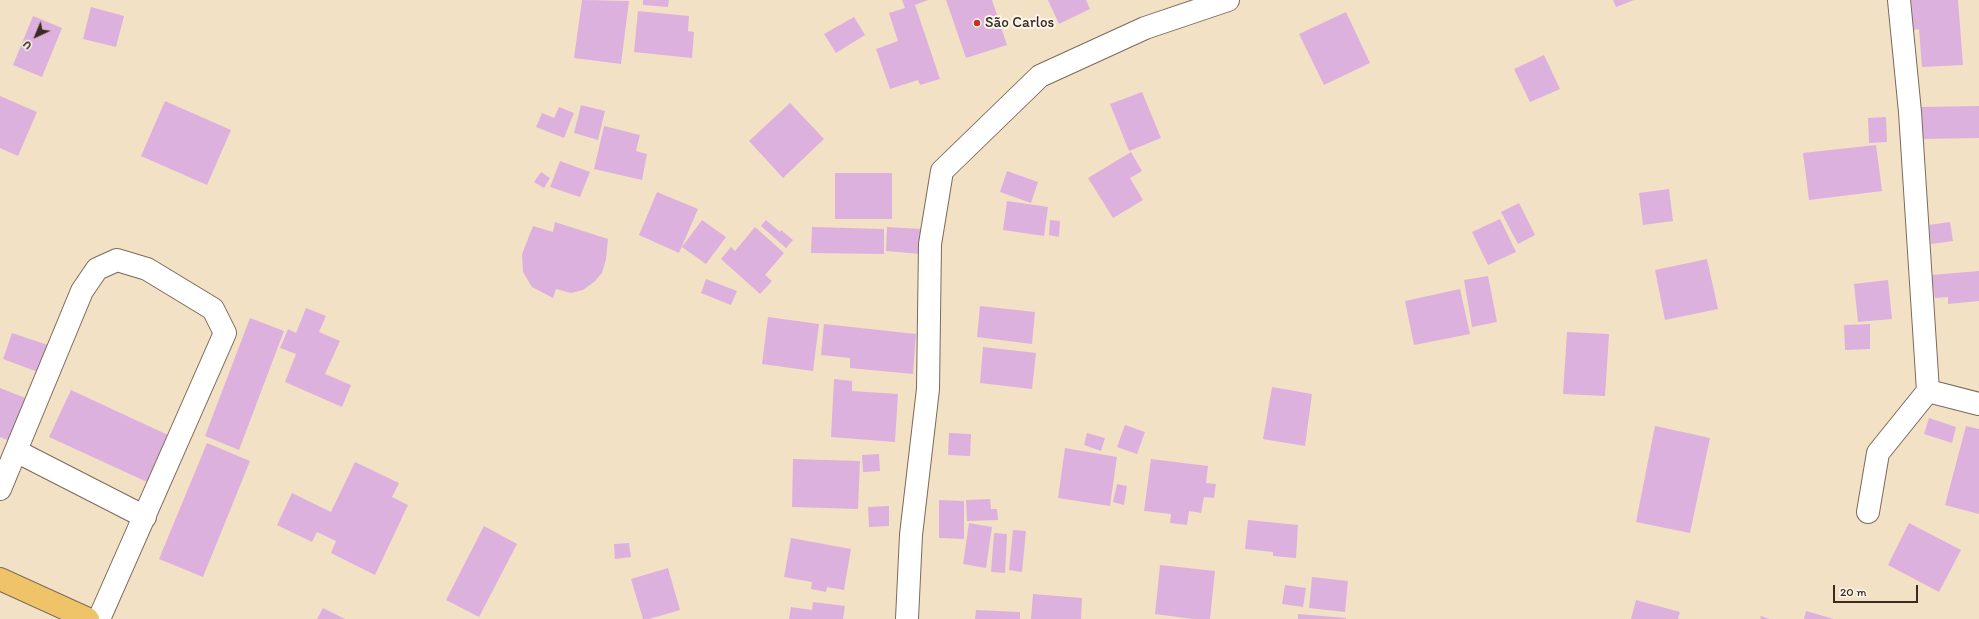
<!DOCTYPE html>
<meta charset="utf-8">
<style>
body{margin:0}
#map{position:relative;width:1979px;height:619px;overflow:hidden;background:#f3e1c6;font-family:Itim,sans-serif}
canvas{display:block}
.north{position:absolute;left:16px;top:16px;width:40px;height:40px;-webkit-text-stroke:3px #fbf7ec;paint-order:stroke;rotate:224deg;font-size:11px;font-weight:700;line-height:16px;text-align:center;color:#3b2a1e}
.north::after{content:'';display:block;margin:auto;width:14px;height:18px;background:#3b2a1e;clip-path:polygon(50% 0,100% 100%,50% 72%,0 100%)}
.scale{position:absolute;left:1833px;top:585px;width:85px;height:18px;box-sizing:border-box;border:2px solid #3b2a1e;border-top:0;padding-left:5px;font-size:12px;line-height:14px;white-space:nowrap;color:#3b2a1e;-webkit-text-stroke:3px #fbf7ec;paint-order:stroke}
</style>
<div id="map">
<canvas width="1979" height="619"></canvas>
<div class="north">U</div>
<div class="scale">20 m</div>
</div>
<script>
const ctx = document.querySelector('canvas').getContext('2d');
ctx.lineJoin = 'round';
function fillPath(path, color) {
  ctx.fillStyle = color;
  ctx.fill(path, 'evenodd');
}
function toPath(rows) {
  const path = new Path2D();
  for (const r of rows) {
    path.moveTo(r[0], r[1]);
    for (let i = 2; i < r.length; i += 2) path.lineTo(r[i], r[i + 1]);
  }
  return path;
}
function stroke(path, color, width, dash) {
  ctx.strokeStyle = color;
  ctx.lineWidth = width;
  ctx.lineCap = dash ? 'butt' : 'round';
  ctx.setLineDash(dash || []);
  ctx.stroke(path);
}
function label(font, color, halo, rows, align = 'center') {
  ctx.font = font + ' Itim,sans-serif';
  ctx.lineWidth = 4;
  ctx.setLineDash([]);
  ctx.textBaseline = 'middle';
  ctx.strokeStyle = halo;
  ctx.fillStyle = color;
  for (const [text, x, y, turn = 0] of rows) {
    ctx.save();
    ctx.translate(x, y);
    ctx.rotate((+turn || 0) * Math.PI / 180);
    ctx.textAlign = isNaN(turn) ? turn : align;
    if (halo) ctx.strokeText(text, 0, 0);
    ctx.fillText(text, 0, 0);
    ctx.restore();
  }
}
fillPath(toPath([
 [582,0,629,1,621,64,574,58],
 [643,0,669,0,668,7,643,5],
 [902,0,928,0,915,5,940,79,920,85,918,80,890,89,876,49,898,41,889,13,905,8],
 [946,0,992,0,1007,45,966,58],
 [1048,0,1086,0,1090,9,1059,24],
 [1613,0,1634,0,1616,7],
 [1911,0,1958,0,1963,65,1922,67,1919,29,1913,30],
 [91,7,124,16,116,47,83,39],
 [638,11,689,16,688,31,694,32,692,58,634,52],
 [1346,12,1370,63,1324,85,1299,34],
 [33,16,62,28,42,77,13,65],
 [854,17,865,35,836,53,824,34],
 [1544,55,1560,89,1530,102,1514,69],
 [1142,92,1161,138,1129,151,1110,104],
 [0,96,37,112,18,156,0,148],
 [165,101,231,130,207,185,141,156],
 [790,103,824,139,783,178,749,141],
 [581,105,605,111,598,140,574,133],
 [1979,106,1979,138,1919,139,1919,107],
 [559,107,574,113,564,138,536,127,542,113,554,118],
 [1886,117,1887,142,1869,143,1868,118],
 [604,126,640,135,636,151,647,154,642,180,594,169],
 [1876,145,1882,191,1809,200,1803,153],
 [1131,152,1142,171,1130,178,1143,200,1113,218,1088,178],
 [560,161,590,172,580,197,550,187],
 [1007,171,1038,182,1031,203,1000,192],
 [541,172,550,178,544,188,534,182],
 [835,173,892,173,892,219,835,219],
 [1669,189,1673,221,1643,225,1639,193],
 [657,192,698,209,679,253,639,235],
 [1007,201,1048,207,1044,236,1003,230],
 [1519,203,1535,235,1518,244,1501,212],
 [1500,219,1516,252,1488,265,1472,232],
 [702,220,726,237,706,264,682,247],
 [766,220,780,232,781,230,793,240,786,248,761,226],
 [1050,220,1060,221,1059,237,1049,235],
 [555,222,608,239,606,259,602,273,594,282,583,290,571,293,556,289,553,298,532,287,523,272,522,254,533,226,553,232],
 [1950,222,1953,241,1931,244,1929,225],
 [755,227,784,253,765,275,772,281,760,294,721,259,731,247,735,251],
 [812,227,884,229,884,254,811,253],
 [887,227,922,229,921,254,886,251],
 [1707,259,1718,309,1665,320,1655,270],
 [1979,271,1979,301,1948,304,1948,297,1935,298,1931,275],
 [1488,276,1497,322,1472,327,1464,280],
 [706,279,737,291,731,305,701,293],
 [1888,280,1892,319,1858,322,1854,284],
 [1460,289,1470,334,1414,345,1405,301],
 [980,306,1035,312,1032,344,977,337],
 [306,308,326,316,319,332,340,341,325,374,351,385,342,407,285,382,296,354,280,348,288,329,296,333],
 [768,317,819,324,813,371,762,364],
 [250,318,284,331,239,450,205,436],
 [824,324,916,334,913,374,850,368,850,358,821,355],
 [1870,324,1870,349,1845,350,1844,325],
 [1567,332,1609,334,1605,396,1563,394],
 [12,333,48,345,38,372,3,359],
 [983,347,1036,353,1032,389,980,383],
 [834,379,852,381,852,391,898,394,895,442,831,437],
 [1272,387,1312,394,1305,446,1263,439],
 [0,388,28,399,12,442,0,437],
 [71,390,168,435,147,482,49,437],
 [1929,418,1956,427,1952,443,1924,434],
 [1125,425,1145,432,1137,454,1117,447],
 [1655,426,1710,438,1690,533,1636,522],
 [1966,426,1979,429,1979,514,1945,505],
 [949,433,971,434,970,456,948,455],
 [1087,433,1105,438,1101,451,1084,445],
 [207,443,250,461,203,577,159,559],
 [1065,448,1117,457,1110,506,1058,498],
 [879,454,880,471,863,472,862,455],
 [793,459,860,461,858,509,792,507],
 [1151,459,1208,466,1206,483,1216,484,1214,498,1204,497,1201,513,1189,511,1187,525,1170,523,1171,514,1144,511],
 [355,462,399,483,392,497,408,505,375,575,331,553,336,541,317,532,312,542,277,525,292,493,331,512],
 [1117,484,1127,486,1124,505,1113,502],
 [990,499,991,509,997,509,998,520,967,521,966,500],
 [939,500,964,501,964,539,939,538],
 [889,506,889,526,869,527,868,507],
 [1248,520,1298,525,1296,558,1273,556,1273,552,1245,549],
 [969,523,992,527,986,568,963,564],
 [1909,523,1961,550,1939,592,1888,565],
 [484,526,517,544,479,617,446,600],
 [1013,530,1026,531,1022,572,1009,570],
 [994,533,1007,534,1005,573,991,572],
 [791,538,851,549,844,590,827,587,826,592,811,589,812,582,784,577],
 [629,543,631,557,615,559,614,544],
 [1160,565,1215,571,1210,619,1193,619,1155,614],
 [668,568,680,610,649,619,643,619,631,579],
 [1312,577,1348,581,1345,612,1309,608],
 [1285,585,1306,588,1303,607,1282,604],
 [1033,594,1082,598,1081,619,1031,619],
 [1636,600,1680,612,1678,619,1631,619],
 [813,602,845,606,843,619,789,619,791,607,812,610],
 [323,608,345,619,317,619],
 [976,610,1020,612,1020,619,975,619],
 [1806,611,1834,619,1804,619],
 [1298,614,1346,618,1346,619,1298,619],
 [1761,616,1770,619,1760,619]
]), '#ddb1de');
const minor = toPath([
 [1899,0,1910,112,1928,391,1979,404],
 [16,451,145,517],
 [0,489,82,291,97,269,117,260,147,269,213,309,225,333,99,619],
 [1868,512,1878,453,1928,391],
 [907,619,911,535,928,389,930,244,942,171,1040,76,1145,28,1228,0]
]);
const major = toPath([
 [0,579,88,619]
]);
stroke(minor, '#7b6a59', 24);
stroke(major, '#7b6a59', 24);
stroke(minor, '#fff', 22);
stroke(major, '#efc469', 22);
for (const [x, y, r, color] of [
 [977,23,4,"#c8321e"]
]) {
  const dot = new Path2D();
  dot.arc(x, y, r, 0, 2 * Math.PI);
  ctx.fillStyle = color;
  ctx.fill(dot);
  stroke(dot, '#fbf7ec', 1.5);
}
label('15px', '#3b2a1e', '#fbf7ec', [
 ["São Carlos",985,23]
], 'left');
</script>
